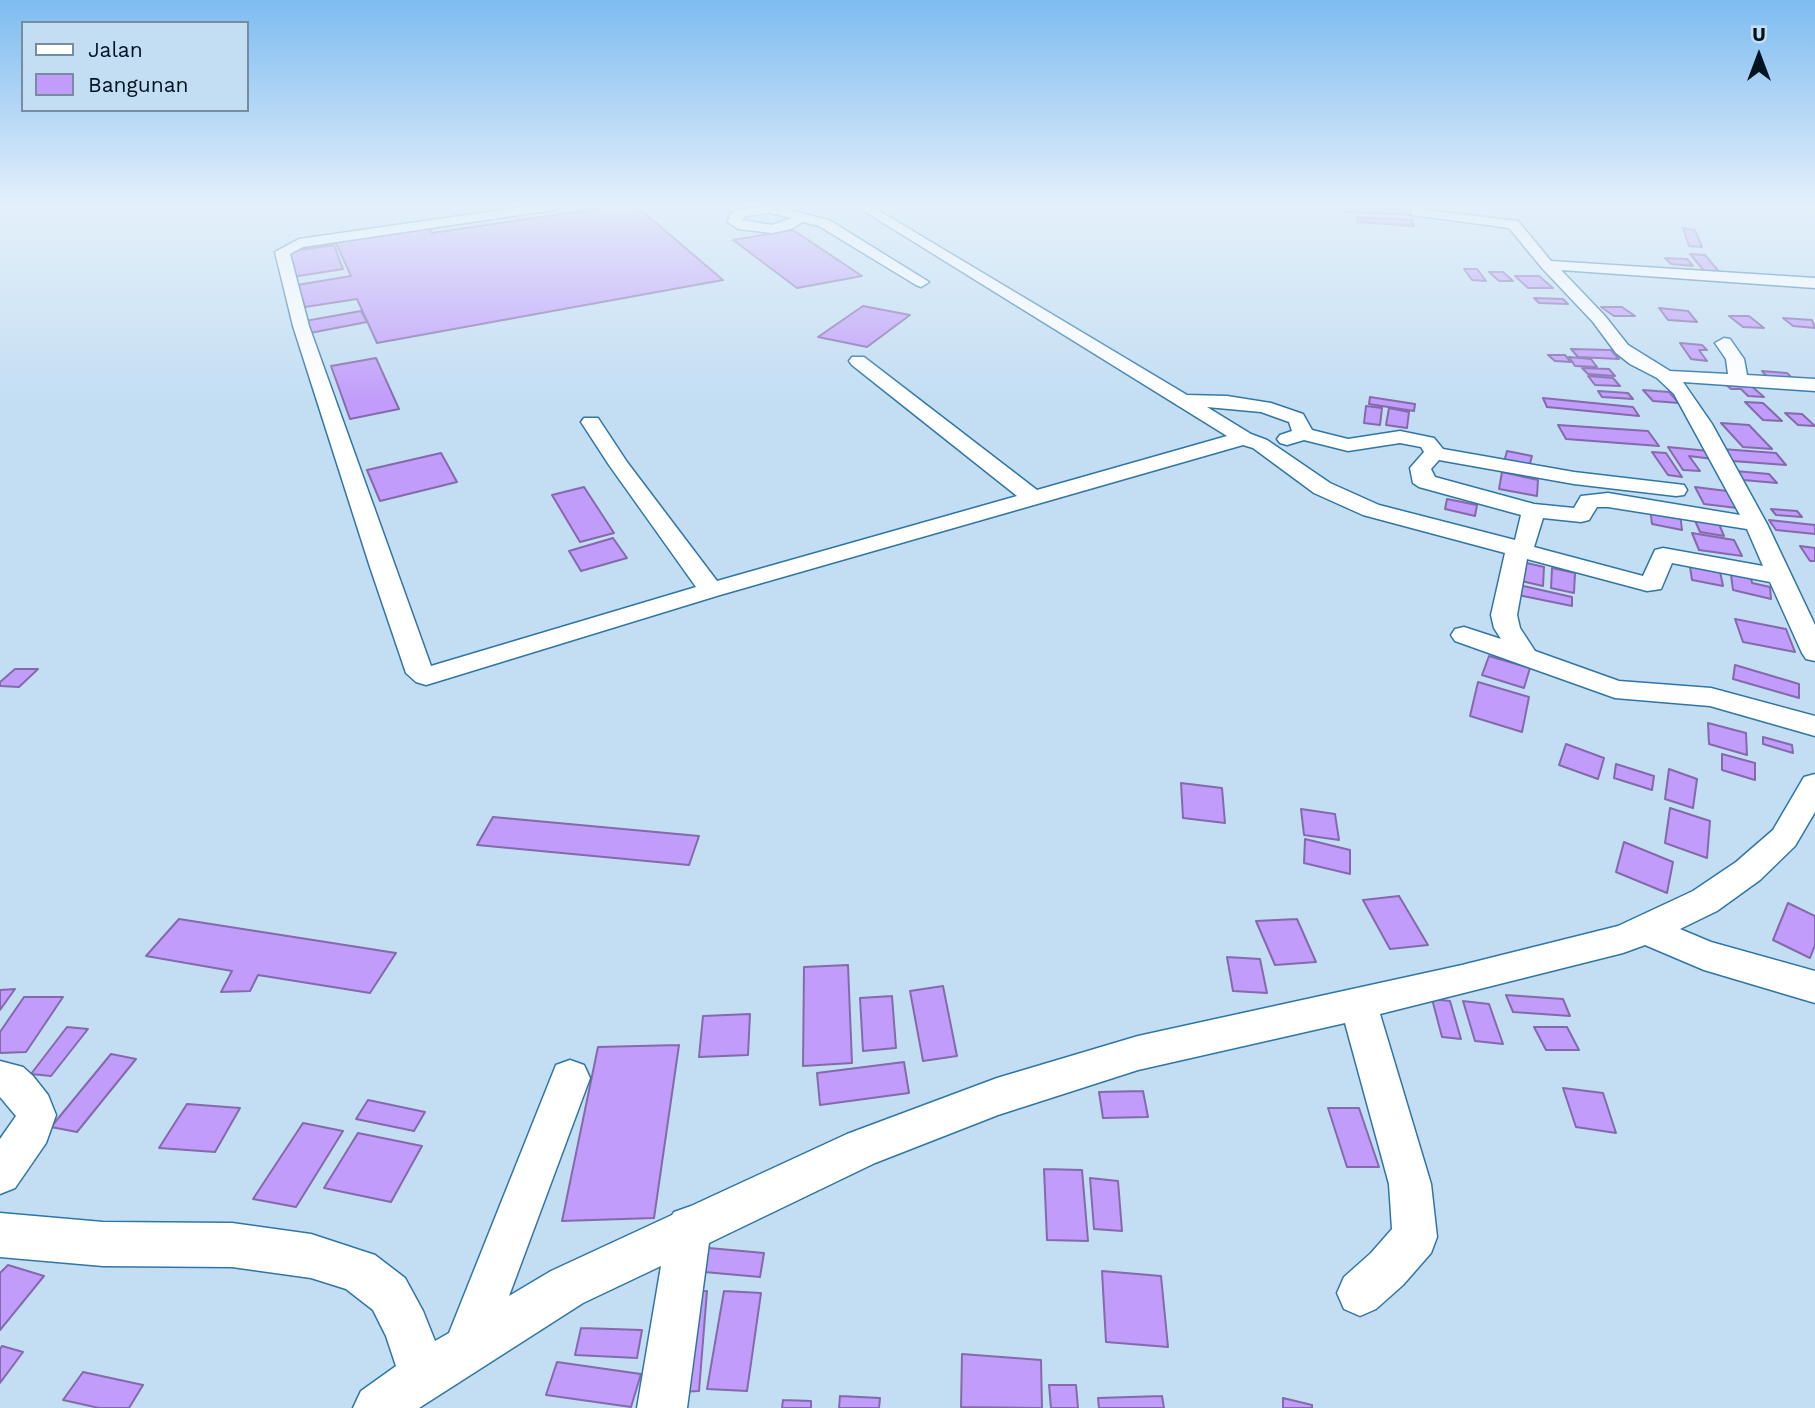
<!DOCTYPE html>
<style>
body{margin:0}
#map{position:relative;width:1815px;height:1408px;overflow:hidden;background:#c3def3;font-family:"Work Sans",sans-serif}
canvas{display:block}
.legend{position:absolute;left:21px;top:21px;width:228px;height:91px;box-sizing:border-box;background:#c3def3;border:2px solid #758d9f;margin:0;padding:9px 12px;list-style:none;font-size:21px;color:#001321}
.legend li{display:flex;align-items:center;gap:14px;height:35px}
.legend b{width:35px;border:2px solid #758d9f}
.north{position:absolute;left:1724px;top:21px;width:70px;height:70px;-webkit-text-stroke:5px #c3def3;paint-order:stroke;rotate:0deg;font-size:19px;font-weight:700;line-height:28px;text-align:center;color:#001321}
.north::after{content:'';display:block;margin:auto;width:24px;height:32px;background:#001321;clip-path:polygon(50% 0,100% 100%,50% 72%,0 100%)}
</style>
<div id="map">
<canvas width="1815" height="1408"></canvas>
<ul class="legend">
<li><b style="height:9px;background:#fff"></b>Jalan</li>
<li><b style="height:19px;background:#c19cfa"></b>Bangunan</li>
</ul>
<div class="north">U</div>
</div>
<script>
const ctx = document.querySelector('canvas').getContext('2d');
ctx.lineJoin = 'round';
function fillPath(path, color) {
  ctx.fillStyle = color;
  ctx.fill(path, 'evenodd');
}
function toPath(rows) {
  const path = new Path2D();
  for (const r of rows) {
    path.moveTo(r[0], r[1]);
    for (let i = 2; i < r.length; i += 2) path.lineTo(r[i], r[i + 1]);
  }
  return path;
}
function stroke(path, color, width, dash) {
  ctx.strokeStyle = color;
  ctx.lineWidth = width;
  ctx.lineCap = dash ? 'butt' : 'round';
  ctx.setLineDash(dash || []);
  ctx.stroke(path);
}
const building = toPath([
 [615,206,636,206,723,280,377,343,357,299,305,307,297,285,351,276,335,241,428,227,432,233,615,206],
 [1340,206,1406,209,1411,215,1344,212,1340,206],
 [1357,217,1412,220,1414,226,1358,222,1357,217],
 [1683,228,1695,230,1702,247,1689,246,1683,228],
 [793,230,862,276,797,288,733,240,793,230],
 [334,245,343,269,292,277,286,252,334,245],
 [1690,254,1705,255,1721,274,1706,273,1690,254],
 [1665,258,1687,259,1693,266,1671,264,1665,258],
 [1464,269,1477,269,1486,281,1472,280,1464,269],
 [1489,272,1503,272,1513,281,1499,281,1489,272],
 [1515,276,1539,276,1553,288,1528,288,1515,276],
 [1534,298,1563,299,1568,304,1539,303,1534,298],
 [863,306,910,315,867,347,818,337,863,306],
 [1601,307,1622,307,1635,316,1614,316,1601,307],
 [1659,308,1688,311,1697,322,1668,320,1659,308],
 [361,311,367,322,310,333,305,321,361,311],
 [1729,316,1749,316,1764,328,1743,327,1729,316],
 [1783,318,1812,320,1815,328,1793,326,1783,318],
 [1680,343,1702,345,1707,350,1699,350,1707,361,1691,359,1680,343],
 [1571,349,1611,350,1619,359,1578,357,1571,349],
 [1548,355,1565,355,1571,362,1555,361,1548,355],
 [1569,357,1591,359,1597,367,1575,366,1569,357],
 [376,358,399,409,350,419,331,366,376,358],
 [1582,368,1609,369,1615,376,1588,374,1582,368],
 [1762,371,1787,373,1795,381,1769,379,1762,371],
 [1588,376,1613,378,1620,386,1595,385,1588,376],
 [1724,383,1749,384,1764,397,1748,396,1741,389,1731,389,1724,383],
 [1643,390,1669,392,1679,403,1653,401,1643,390],
 [1598,391,1628,393,1633,399,1602,397,1598,391],
 [1370,397,1415,404,1414,411,1369,404,1370,397],
 [1543,398,1633,407,1639,416,1547,407,1543,398],
 [1745,402,1763,403,1782,421,1763,420,1745,402],
 [1366,406,1382,408,1380,425,1364,423,1366,406],
 [1389,408,1409,412,1407,428,1386,425,1389,408],
 [1785,413,1802,414,1815,426,1798,425,1785,413],
 [1721,423,1749,425,1772,449,1743,447,1721,423],
 [1558,425,1648,431,1659,446,1566,439,1558,425],
 [1668,447,1709,451,1713,459,1689,456,1700,471,1683,470,1668,447],
 [1722,449,1776,453,1786,465,1732,461,1722,449],
 [1507,451,1532,456,1529,467,1504,462,1507,451],
 [1652,452,1666,453,1682,477,1668,475,1652,452],
 [441,453,457,482,380,501,367,470,441,453],
 [1735,471,1769,474,1777,483,1743,480,1735,471],
 [1502,472,1538,480,1537,496,1499,489,1502,472],
 [584,487,614,533,580,542,552,495,584,487],
 [1695,487,1727,491,1737,508,1704,504,1695,487],
 [1447,499,1477,505,1475,516,1445,509,1447,499],
 [1650,508,1680,514,1682,530,1652,524,1650,508],
 [1771,509,1797,511,1802,517,1776,515,1771,509],
 [1693,516,1717,519,1724,536,1700,532,1693,516],
 [1769,520,1815,525,1815,534,1776,530,1769,520],
 [1692,533,1734,540,1742,556,1699,550,1692,533],
 [613,538,627,558,581,571,569,551,613,538],
 [1800,546,1815,548,1815,561,1810,561,1800,546],
 [1689,560,1719,566,1723,586,1692,580,1689,560],
 [1518,561,1544,567,1543,586,1517,580,1518,561],
 [1730,567,1750,572,1752,583,1770,587,1771,599,1733,590,1730,567],
 [1552,568,1575,573,1574,593,1551,588,1552,568],
 [1519,585,1572,597,1572,606,1518,595,1519,585],
 [1735,619,1786,629,1795,652,1743,642,1735,619],
 [1489,656,1530,668,1524,688,1482,675,1489,656],
 [1735,665,1799,684,1799,698,1733,679,1735,665],
 [15,669,38,669,19,687,0,686,0,682,15,669],
 [1478,682,1529,697,1522,732,1470,716,1478,682],
 [1708,723,1746,733,1747,755,1709,744,1708,723],
 [1763,737,1792,745,1793,753,1763,744,1763,737],
 [1566,744,1604,758,1598,779,1559,765,1566,744],
 [1722,754,1755,763,1755,780,1722,770,1722,754],
 [1616,764,1654,776,1652,790,1614,778,1616,764],
 [1669,769,1697,779,1693,808,1665,799,1669,769],
 [1181,783,1222,788,1225,823,1183,818,1181,783],
 [1670,808,1710,821,1707,858,1665,843,1670,808],
 [1301,809,1335,814,1339,840,1304,835,1301,809],
 [493,817,699,836,689,865,477,845,493,817],
 [1305,839,1350,850,1350,874,1304,863,1305,839],
 [1624,842,1673,862,1667,893,1616,872,1624,842],
 [1399,896,1428,945,1390,949,1363,900,1399,896],
 [1788,903,1815,916,1815,945,1810,958,1773,940,1788,903],
 [179,919,396,953,370,993,258,975,250,991,221,992,232,971,146,956,179,919],
 [1297,919,1316,962,1275,965,1256,921,1297,919],
 [1227,957,1260,959,1267,993,1233,991,1227,957],
 [848,965,852,1063,803,1066,804,967,848,965],
 [943,986,957,1056,923,1061,910,991,943,986],
 [15,989,0,1010,0,990,15,989],
 [1506,995,1563,999,1570,1016,1513,1012,1506,995],
 [892,996,896,1048,863,1051,860,998,892,996],
 [24,997,63,997,26,1052,0,1053,0,1032,24,997],
 [1432,999,1450,1001,1461,1039,1442,1037,1432,999],
 [1463,1001,1489,1004,1503,1044,1475,1041,1463,1001],
 [750,1014,748,1055,699,1057,703,1016,750,1014],
 [67,1027,88,1029,51,1076,31,1074,67,1027],
 [1534,1027,1567,1027,1579,1050,1546,1050,1534,1027],
 [679,1045,654,1218,562,1221,598,1047,679,1045],
 [111,1054,136,1059,77,1132,51,1127,111,1054],
 [904,1062,909,1093,820,1105,817,1073,904,1062],
 [1563,1088,1603,1093,1616,1133,1576,1127,1563,1088],
 [1143,1091,1148,1117,1103,1118,1099,1092,1143,1091],
 [368,1100,425,1112,414,1131,356,1119,368,1100],
 [187,1104,240,1108,215,1152,159,1148,187,1104],
 [1328,1108,1359,1108,1379,1167,1347,1167,1328,1108],
 [303,1123,343,1131,296,1207,253,1199,303,1123],
 [358,1133,422,1146,391,1202,324,1188,358,1133],
 [1044,1169,1082,1170,1088,1241,1047,1240,1044,1169],
 [1090,1178,1118,1181,1122,1231,1094,1229,1090,1178],
 [698,1247,764,1253,760,1277,693,1271,698,1247],
 [8,1265,44,1276,0,1330,0,1273,8,1265],
 [1102,1271,1161,1276,1168,1347,1106,1342,1102,1271],
 [707,1291,699,1391,678,1392,687,1293,707,1291],
 [724,1291,761,1293,747,1391,707,1389,724,1291],
 [581,1328,642,1330,637,1358,575,1355,581,1328],
 [2,1346,23,1352,0,1383,0,1349,2,1346],
 [962,1354,1041,1360,1042,1408,961,1407,962,1354],
 [557,1362,641,1374,631,1407,546,1395,557,1362],
 [83,1372,143,1385,129,1408,99,1408,63,1400,83,1372],
 [1049,1385,1076,1385,1078,1408,1051,1408,1049,1385],
 [840,1396,880,1398,879,1408,839,1408,840,1396],
 [1162,1396,1164,1408,1099,1408,1098,1398,1162,1396],
 [1283,1398,1312,1405,1312,1408,1283,1408,1283,1398],
 [783,1400,811,1401,811,1408,782,1408,783,1400]
]);
fillPath(building, '#c19cfa');
stroke(building, '#846aab', 2);
const minor = toPath([
 [529,206,560,206,553,210,303,247,290,254,309,326,431,666,696,587,609,465,581,422,584,418,598,418,627,462,717,581,1017,496,852,365,849,361,852,357,864,357,1037,490,1227,436,856,206,871,206,1187,395,1227,396,1271,403,1303,414,1312,430,1348,439,1400,431,1434,438,1443,449,1574,472,1676,484,1684,485,1687,490,1684,495,1676,496,1574,484,1439,460,1431,469,1435,477,1534,504,1574,508,1581,496,1608,493,1740,515,1674,394,1657,378,1630,364,1616,353,1593,322,1542,268,1509,228,1412,215,1410,206,1422,206,1425,210,1518,221,1551,261,1815,278,1815,288,1561,270,1605,316,1628,345,1670,371,1728,374,1726,359,1715,343,1724,338,1730,339,1744,359,1747,375,1815,379,1815,391,1683,382,1712,424,1767,524,1815,625,1815,661,1806,659,1802,653,1770,582,1672,563,1661,589,1647,591,1527,559,1517,615,1520,628,1535,651,1619,681,1711,688,1815,716,1815,736,1710,706,1615,698,1455,641,1451,635,1455,629,1464,627,1501,639,1494,628,1491,615,1505,553,1363,515,1314,493,1253,448,1243,445,720,595,436,682,426,685,416,682,406,673,370,567,293,326,275,252,299,239,529,206],
 [1207,407,1261,412,1289,422,1292,431,1280,435,1277,439,1280,443,1287,445,1304,440,1348,451,1400,443,1421,447,1424,452,1410,468,1413,483,1419,487,1521,515,1515,540,1379,505,1330,483,1267,440,1251,434,1207,407],
 [1597,507,1608,507,1747,529,1763,566,1663,548,1655,550,1643,576,1534,547,1543,518,1581,522,1589,520,1597,507],
 [773,206,829,220,929,282,921,287,916,285,819,226,803,222,791,229,772,233,738,229,728,222,730,214,737,210,773,206],
 [770,213,792,218,772,225,742,220,746,216,770,213],
 [1815,774,1815,812,1795,846,1760,880,1717,911,1680,929,1711,942,1815,971,1815,1003,1704,970,1645,945,1623,953,1380,1014,1431,1184,1437,1237,1431,1253,1403,1285,1376,1309,1360,1316,1344,1309,1337,1293,1344,1277,1371,1253,1392,1229,1389,1184,1345,1023,1138,1070,998,1115,875,1163,709,1243,687,1408,637,1408,661,1266,583,1303,419,1408,353,1408,361,1391,396,1366,386,1336,373,1310,346,1289,311,1278,232,1267,103,1266,0,1257,0,1213,103,1222,232,1223,311,1234,375,1255,405,1278,423,1311,435,1341,449,1333,556,1065,570,1060,584,1065,590,1078,509,1296,551,1271,672,1215,674,1212,691,1206,847,1134,997,1078,1138,1036,1462,965,1618,926,1693,891,1736,862,1773,830,1804,777,1815,774],
 [0,1061,23,1067,33,1076,48,1095,56,1115,46,1143,15,1188,0,1194,0,1139,16,1116,0,1097,0,1061]
]);
stroke(minor, '#2f76a5', 3);
fillPath(minor, '#fff');
const sky = ctx.createLinearGradient(0, 0, 0, 403);
sky.addColorStop(0, '#7dbcf1');
sky.addColorStop(0.51, '#e4f0fa');
sky.addColorStop(1, '#e4f0fa00');
ctx.fillStyle = sky;
ctx.fillRect(0, 0, 1815, 403);
</script>
